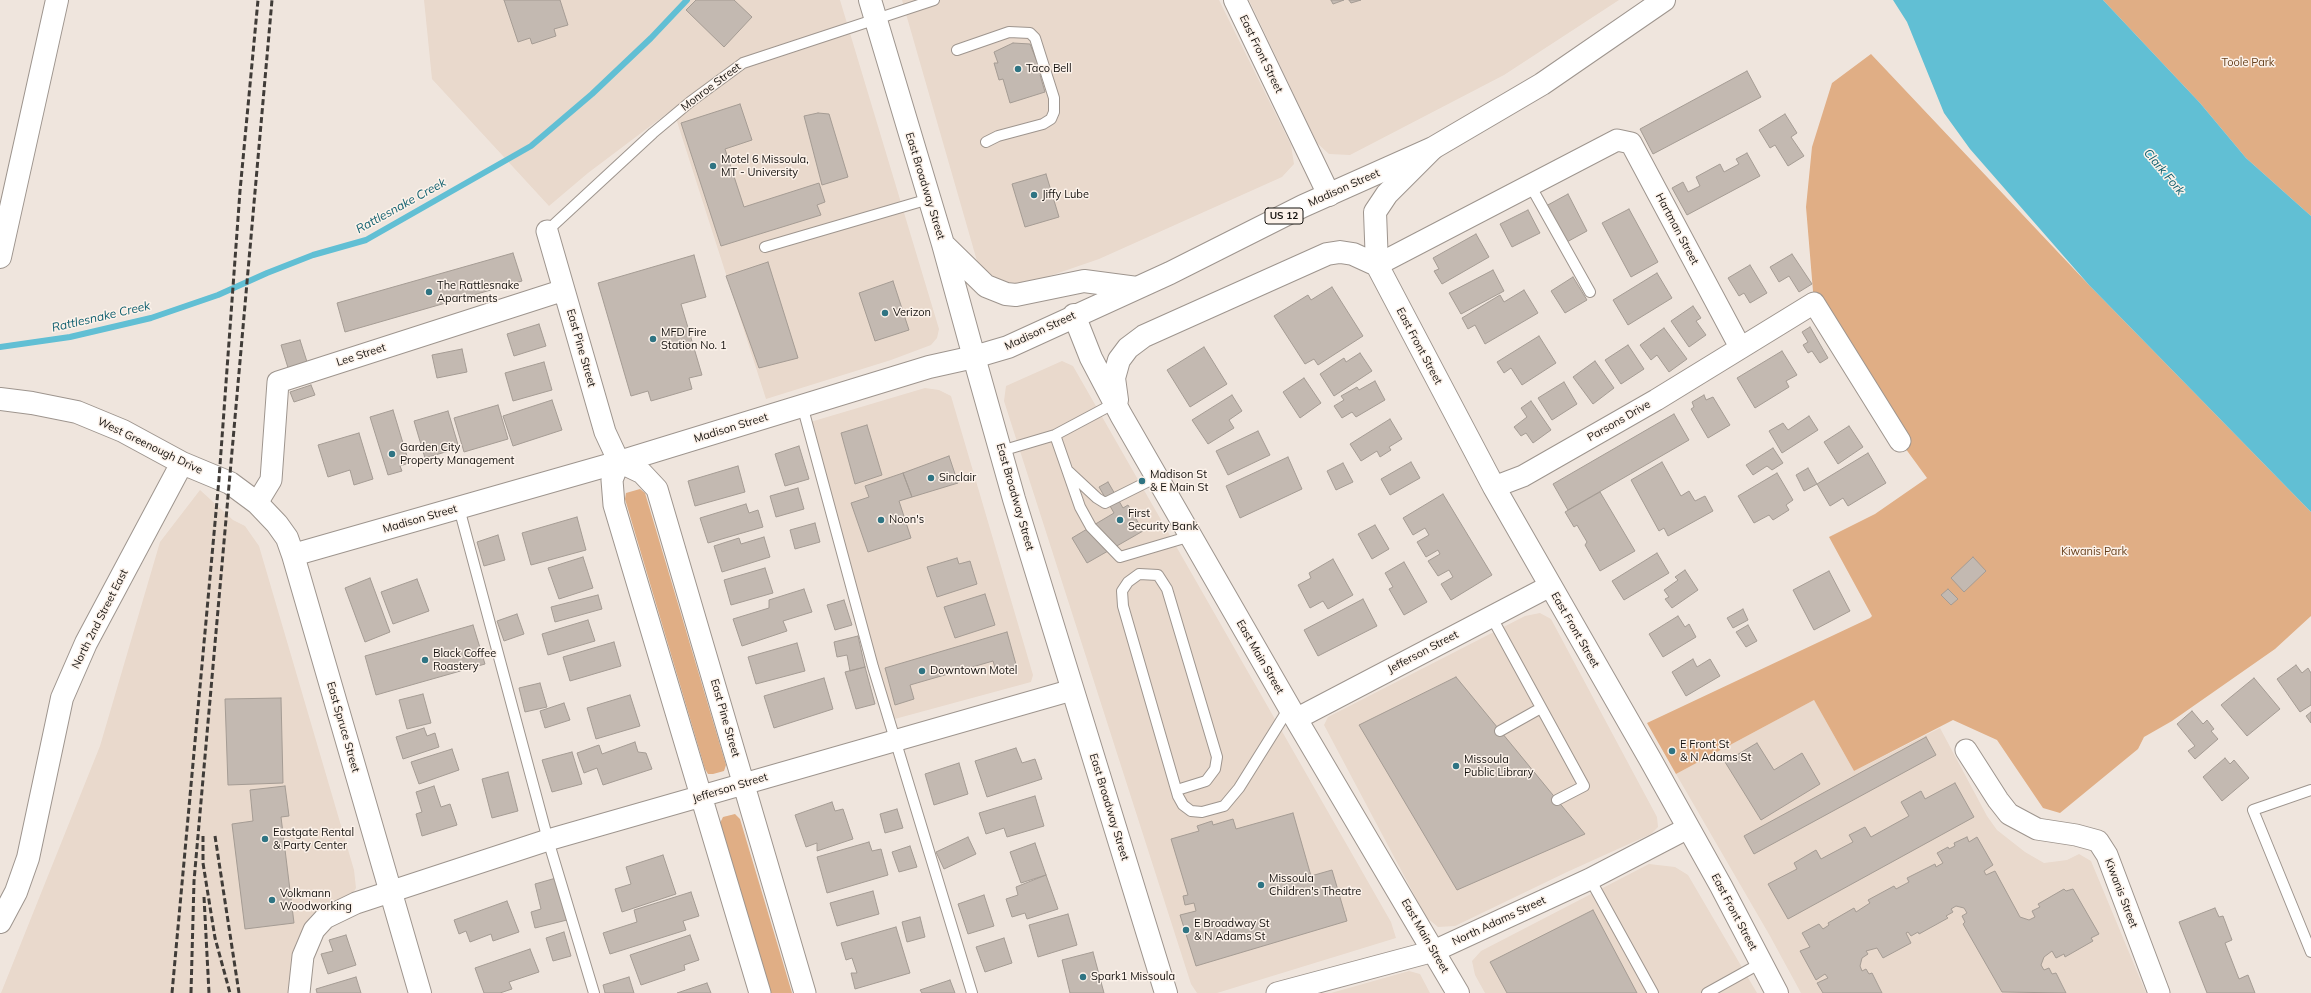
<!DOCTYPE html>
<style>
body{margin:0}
canvas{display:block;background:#efe5dd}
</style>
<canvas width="2311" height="993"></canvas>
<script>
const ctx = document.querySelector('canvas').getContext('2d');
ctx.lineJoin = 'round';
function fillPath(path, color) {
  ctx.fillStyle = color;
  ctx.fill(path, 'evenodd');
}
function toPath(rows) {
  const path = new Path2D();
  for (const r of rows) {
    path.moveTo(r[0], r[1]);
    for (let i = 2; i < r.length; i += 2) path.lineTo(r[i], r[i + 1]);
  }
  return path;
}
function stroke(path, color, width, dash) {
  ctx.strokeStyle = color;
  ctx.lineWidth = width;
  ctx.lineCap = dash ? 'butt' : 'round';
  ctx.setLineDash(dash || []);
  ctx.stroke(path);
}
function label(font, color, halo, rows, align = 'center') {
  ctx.font = font + ' Mulish,sans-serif';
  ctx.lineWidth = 3;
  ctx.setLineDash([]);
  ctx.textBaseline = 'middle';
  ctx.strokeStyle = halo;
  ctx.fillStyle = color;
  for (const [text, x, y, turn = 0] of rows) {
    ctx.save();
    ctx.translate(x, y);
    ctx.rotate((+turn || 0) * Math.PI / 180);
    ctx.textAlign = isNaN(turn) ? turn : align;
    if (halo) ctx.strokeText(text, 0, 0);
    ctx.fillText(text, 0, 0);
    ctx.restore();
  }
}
fillPath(toPath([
 [424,0,840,0,939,329,937,338,931,345,891,360,766,399,673,109,588,173,549,206,432,79],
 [902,0,1219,0,1291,145,1294,164,1282,177,1099,259,1012,289,986,276,977,261],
 [1249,0,1619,0,1504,75,1350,155,1329,154,1317,143],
 [1062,361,1073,366,1391,922,1396,938,1217,993,1197,993,1191,984,1004,401,1006,386],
 [925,388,939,390,951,396,1033,675,1031,682,891,720,807,423],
 [200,490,233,520,245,526,259,546,354,870,356,888,350,898,302,932,296,943,292,961,290,993,1,993,100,746,160,542],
 [1540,613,1551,619,1657,817,1658,827,1651,834,1567,872,1455,926,1438,927,1426,917,1324,725,1328,717,1525,616],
 [1814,700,1854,771,1940,728,1987,816,1997,830,2025,852,2044,863,2067,860,2079,854,2091,861,2146,993,1801,993,1770,936,1676,774],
 [1649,864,1675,867,1688,875,1757,993,1485,993,1475,975,1472,961,1481,951],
 [1409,971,1420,974,1430,993,1331,993]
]), '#e9d9cc');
fillPath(toPath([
 [2103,0,2311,0,2311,216,2246,158,2200,103],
 [1871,54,2089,285,2311,512,2311,616,2275,649,2172,721,2144,737,2138,749,2060,813,2043,808,1997,740,1953,720,1854,771,1814,700,1676,774,1647,723,1870,618,1872,616,1829,537,1875,514,1927,478,1900,441,1814,303,1806,207,1812,147,1832,83],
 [640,489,645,493,726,765,724,771,713,774,708,774,705,769,625,499,626,493],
 [735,814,740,819,792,993,770,993,720,823,723,817]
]), '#e0ae85');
fillPath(toPath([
 [1893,0,2103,0,2200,103,2246,158,2311,216,2311,512,2089,285,1970,149,1944,113,1907,22]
]), '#61bfd4');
stroke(toPath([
 [0,347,70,337,151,318,218,295,267,273,313,255,366,240,531,146,592,94,651,38,687,0]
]), '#61bfd4', 6);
const building = toPath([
 [504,0,560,0,568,25,554,29,556,36,532,44,530,38,518,42,504,0],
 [696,0,734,0,752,17,724,47,686,10,696,0],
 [1331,0,1344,0,1333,4,1331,0],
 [1349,0,1361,0,1351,3,1349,0],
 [1013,43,1030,44,1042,74,1040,75,1045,92,1010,103,1003,79,999,80,994,63,998,63,994,52,1013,43],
 [1747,71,1761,97,1653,154,1640,129,1747,71],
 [740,104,752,140,725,149,744,207,819,183,825,202,817,205,821,215,721,246,681,123,740,104],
 [818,113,829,114,848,177,822,185,804,116,818,113],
 [1785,114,1797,133,1791,137,1804,156,1788,166,1775,145,1770,148,1759,130,1785,114],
 [1747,153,1760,176,1687,215,1672,188,1683,182,1688,192,1700,186,1696,177,1720,164,1724,172,1739,164,1736,159,1747,153],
 [1046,174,1059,217,1025,227,1012,184,1046,174],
 [1568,194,1587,231,1565,243,1546,206,1568,194],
 [1629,209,1658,262,1631,277,1602,223,1629,209],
 [1528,210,1540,233,1512,247,1500,224,1528,210],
 [1476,234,1489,257,1442,284,1434,271,1439,269,1433,258,1476,234],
 [513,253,522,281,345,332,337,303,513,253],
 [1792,254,1812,284,1799,292,1789,276,1779,282,1770,267,1792,254],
 [694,255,706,297,681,304,702,375,689,378,692,389,651,401,648,391,631,396,598,283,694,255],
 [768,262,798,358,759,368,726,276,768,262],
 [1750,265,1767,293,1750,303,1744,293,1739,296,1728,278,1750,265],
 [1493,270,1504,291,1461,314,1449,293,1493,270],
 [1657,273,1672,298,1628,325,1613,300,1657,273],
 [1573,277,1587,300,1565,313,1551,291,1573,277],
 [893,281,909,330,875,341,859,293,893,281],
 [1332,287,1363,336,1318,365,1314,359,1305,364,1274,316,1308,295,1311,300,1332,287],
 [1524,290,1538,313,1485,344,1475,325,1468,329,1462,318,1500,295,1504,302,1524,290],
 [1693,306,1701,318,1696,321,1706,335,1689,347,1671,321,1693,306],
 [539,324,546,346,514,356,507,334,539,324],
 [1810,327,1828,358,1820,363,1812,351,1808,353,1803,345,1808,342,1802,332,1810,327],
 [1664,328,1687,359,1669,372,1657,355,1651,360,1640,345,1664,328],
 [1539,336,1556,363,1522,385,1511,368,1504,373,1497,362,1539,336],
 [300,340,308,365,289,371,281,345,300,340],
 [1628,345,1644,369,1621,384,1605,360,1628,345],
 [1204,347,1227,384,1190,407,1167,370,1204,347],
 [462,349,467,372,437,378,432,355,462,349],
 [1782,351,1797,375,1786,381,1789,387,1755,408,1737,378,1782,351],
 [1360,353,1372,371,1334,396,1320,374,1344,358,1346,362,1360,353],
 [1595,361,1614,388,1593,404,1573,377,1595,361],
 [544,362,552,390,513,401,505,373,544,362],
 [1304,378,1321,403,1300,418,1283,392,1304,378],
 [1375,381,1385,400,1356,417,1352,412,1342,418,1334,406,1344,400,1341,396,1357,387,1359,390,1375,381],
 [1564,382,1577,404,1552,420,1538,398,1564,382],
 [311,385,315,395,294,402,290,392,311,385],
 [1232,395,1242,411,1229,420,1234,428,1208,444,1192,420,1232,395],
 [1704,395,1706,400,1713,397,1730,425,1708,438,1691,409,1694,407,1692,402,1704,395],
 [552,400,562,430,513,446,503,416,552,400],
 [1531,401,1551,430,1533,443,1526,433,1521,436,1514,427,1527,417,1521,408,1531,401],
 [498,405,508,439,464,452,454,418,498,405],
 [393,410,409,463,400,466,402,471,388,475,370,417,393,410],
 [448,411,459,448,425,458,414,421,448,411],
 [1674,414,1689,440,1568,510,1553,484,1674,414],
 [1809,416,1818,430,1782,453,1769,431,1783,423,1788,430,1809,416],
 [1390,419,1402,439,1389,447,1391,450,1380,457,1377,451,1361,461,1350,444,1390,419],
 [867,425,882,475,855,484,841,433,867,425],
 [1849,426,1863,447,1838,464,1824,442,1849,426],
 [1258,431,1270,455,1228,475,1216,451,1258,431],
 [359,433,373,479,354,485,350,470,328,477,318,445,359,433],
 [799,446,809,479,785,486,775,454,799,446],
 [1773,448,1783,463,1772,470,1767,466,1753,475,1746,465,1773,448],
 [1868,453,1886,483,1848,506,1843,498,1830,506,1817,484,1868,453],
 [949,456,958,483,912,497,903,473,949,456],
 [1288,457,1302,489,1240,518,1226,486,1288,457],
 [1411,462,1420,478,1390,495,1381,479,1411,462],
 [1662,462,1681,496,1689,491,1695,501,1705,496,1713,511,1668,536,1664,528,1659,531,1631,480,1662,462],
 [1343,463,1353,482,1336,490,1327,471,1343,463],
 [738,466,745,492,695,506,688,481,738,466],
 [1808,468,1817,484,1804,491,1796,475,1808,468],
 [903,473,912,497,899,501,911,538,868,552,851,503,869,497,865,486,903,473],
 [1777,473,1793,500,1786,505,1789,510,1773,520,1769,515,1754,523,1738,496,1777,473],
 [1108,482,1123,508,1128,505,1143,531,1087,563,1072,538,1114,513,1099,487,1108,482],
 [798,488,804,509,776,517,770,496,798,488],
 [1600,492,1635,551,1600,571,1585,545,1587,542,1577,525,1574,527,1565,512,1600,492],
 [1443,494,1492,575,1451,600,1441,584,1453,577,1449,570,1438,576,1428,561,1440,554,1438,550,1426,557,1417,542,1429,535,1425,528,1413,535,1403,518,1443,494],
 [746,504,749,513,758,510,763,527,708,543,700,518,746,504],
 [577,517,586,550,531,565,522,533,577,517],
 [815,523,820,542,795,549,790,530,815,523],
 [1375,525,1389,549,1372,559,1358,534,1375,525],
 [498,535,505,560,484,566,477,542,498,535],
 [764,537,770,557,722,572,714,546,739,538,741,544,764,537],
 [1657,553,1669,573,1624,600,1612,581,1657,553],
 [583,557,593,588,559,599,548,568,583,557],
 [1973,557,1986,571,1964,592,1951,578,1973,557],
 [957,558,959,564,970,561,977,584,937,597,927,567,957,558],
 [1333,559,1353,595,1328,609,1323,601,1310,608,1298,585,1311,578,1309,573,1333,559],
 [1404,562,1427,602,1404,615,1389,589,1393,587,1385,573,1404,562],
 [765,568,773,593,731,605,724,580,765,568],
 [1685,570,1698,590,1672,608,1665,599,1669,597,1664,590,1678,580,1675,577,1685,570],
 [1829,571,1850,611,1814,630,1793,590,1829,571],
 [370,578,390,632,365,642,345,588,370,578],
 [417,579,429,611,393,624,381,592,417,579],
 [804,589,812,612,783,621,787,631,742,646,733,619,769,608,769,600,804,589],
 [1948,589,1958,599,1951,605,1941,595,1948,589],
 [985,594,995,625,955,638,944,607,985,594],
 [598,595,602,609,555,622,551,607,598,595],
 [1363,599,1377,626,1318,656,1304,630,1363,599],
 [844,600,852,625,835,630,827,605,844,600],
 [1743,609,1748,620,1733,628,1727,618,1743,609],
 [517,614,524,634,504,641,497,621,517,614],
 [1678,616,1685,627,1689,624,1696,637,1663,657,1649,634,1678,616],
 [588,620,595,641,548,655,542,634,588,620],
 [473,625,485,664,376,695,365,656,473,625],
 [1748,625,1757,641,1746,647,1736,632,1748,625],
 [1007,632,1017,668,997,674,993,661,910,685,914,699,895,705,885,668,1007,632],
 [858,636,865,667,850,671,847,655,837,657,834,642,858,636],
 [614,642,621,666,570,681,563,657,614,642],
 [797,643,805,671,756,684,748,657,797,643],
 [1693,659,1697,667,1710,659,1720,676,1686,696,1672,672,1693,659],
 [2296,665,2302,673,2308,668,2311,673,2311,705,2300,712,2277,679,2296,665],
 [865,667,875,704,856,709,845,672,865,667],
 [1456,677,1585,834,1457,890,1359,725,1456,677],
 [824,678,833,709,774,728,764,696,824,678],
 [2254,678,2280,709,2247,736,2221,705,2254,678],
 [540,683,547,707,525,712,519,688,540,683],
 [423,694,431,723,407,729,399,700,423,694],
 [630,695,640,726,596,739,587,708,630,695],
 [281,698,283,783,228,785,225,699,281,698],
 [564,703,570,720,545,728,540,711,564,703],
 [2192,711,2203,724,2207,720,2214,729,2211,731,2218,739,2195,759,2188,751,2195,746,2177,724,2192,711],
 [2311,712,2311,723,2306,716,2311,712],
 [424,728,427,736,435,733,439,747,403,759,396,737,424,728],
 [1926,737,1936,755,1754,854,1744,836,1926,737],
 [635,742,638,752,646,753,652,769,603,785,597,768,584,773,577,753,599,745,602,754,635,742],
 [1757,743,1774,770,1802,753,1820,784,1761,820,1725,762,1757,743],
 [1016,748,1022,763,1035,759,1042,779,987,797,975,761,1016,748],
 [452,749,459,770,419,784,411,762,452,749],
 [572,752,582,784,552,792,542,760,572,752],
 [2225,758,2230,764,2234,760,2249,778,2222,801,2203,777,2225,758],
 [959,763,968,794,934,805,925,774,959,763],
 [508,772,518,811,492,818,482,779,508,772],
 [1955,783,1974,817,1788,919,1768,884,1797,869,1794,863,1816,850,1821,859,1853,842,1849,835,1865,827,1871,837,1909,816,1901,802,1921,791,1925,799,1955,783],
 [285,786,289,816,281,817,294,923,245,929,232,824,253,821,250,790,285,786],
 [434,786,441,807,450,804,457,825,422,836,416,814,422,812,416,792,434,786],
 [1035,796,1044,826,1007,837,1004,828,986,834,979,813,1035,796],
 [832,802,835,811,843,809,853,839,817,851,817,843,806,847,795,815,832,802],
 [897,809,903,828,885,833,880,814,897,809],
 [1293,813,1311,876,1332,870,1347,921,1196,966,1180,915,1196,911,1194,903,1185,905,1183,896,1188,895,1171,839,1199,831,1197,826,1212,821,1213,825,1233,819,1236,829,1293,813],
 [968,837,976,854,944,869,936,852,968,837],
 [1967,837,1969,842,1977,837,1993,865,1984,871,1986,875,1995,871,2020,917,2029,920,2035,917,2032,911,2040,907,2038,904,2064,889,2066,891,2073,889,2099,934,2091,938,2093,941,2065,957,2064,954,2056,958,2052,951,2044,957,2041,965,2044,970,2049,968,2052,974,2056,973,2066,993,2002,992,1963,924,1965,922,1962,916,1967,913,1964,908,1956,906,1951,909,1953,912,1946,916,1948,918,1919,934,1918,932,1911,936,1908,932,1906,933,1911,943,1883,958,1877,948,1866,951,1868,954,1862,958,1860,966,1862,971,1866,969,1869,974,1872,973,1882,993,1823,993,1817,983,1828,978,1825,974,1816,980,1800,951,1810,947,1802,933,1819,924,1823,929,1829,925,1828,923,1854,908,1856,912,1870,903,1868,900,1894,886,1896,889,1909,882,1907,878,1935,864,1936,867,1943,863,1937,853,1948,847,1949,849,1955,846,1954,843,1967,837],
 [869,842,872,851,881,849,888,875,827,893,817,857,869,842],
 [1035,843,1046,875,1021,883,1010,852,1035,843],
 [910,846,917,867,899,872,892,852,910,846],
 [663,855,676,894,622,912,615,889,631,884,626,867,663,855],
 [1046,875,1058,909,1027,919,1025,913,1012,917,1006,899,1018,895,1016,887,1046,875],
 [556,878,567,920,535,928,531,912,541,909,535,884,556,878],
 [873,891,879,914,837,926,830,903,873,891],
 [691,892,699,916,683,921,686,930,610,954,603,933,637,922,634,910,691,892],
 [984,895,994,926,968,934,958,904,984,895],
 [507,901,519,932,493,941,491,934,470,942,466,931,459,934,454,920,507,901],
 [2215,908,2219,917,2223,916,2232,940,2225,943,2239,979,2248,975,2255,993,2207,993,2179,922,2215,908],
 [1593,910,1637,993,1507,993,1490,962,1593,910],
 [1068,914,1077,945,1038,957,1029,925,1068,914],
 [920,917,925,937,907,942,902,922,920,917],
 [896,927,910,973,855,989,851,973,857,973,852,958,846,960,841,943,896,927],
 [564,932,571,956,553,961,546,938,564,932],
 [346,935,356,965,328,974,321,954,333,951,329,940,346,935],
 [690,935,699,960,684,965,685,970,641,985,630,955,690,935],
 [1004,938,1012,963,985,972,976,947,1004,938],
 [530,949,539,972,509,982,512,989,500,993,484,993,475,968,530,949],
 [1093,952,1104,993,1070,993,1062,960,1093,952],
 [356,977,361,993,317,993,316,989,356,977],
 [629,977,634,993,605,993,603,985,629,977],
 [950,980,955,993,922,993,920,990,950,980],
 [707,983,711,993,677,993,707,983]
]);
fillPath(building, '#c3b9b1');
stroke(building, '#a59c94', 1);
const lane = toPath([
 [957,50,1009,32,1030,33,1035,38,1054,98,1054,112,1051,119,1043,124,998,136,986,142],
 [1530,185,1590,292],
 [547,231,653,133,690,102,743,63,934,0],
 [765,247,929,199],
 [802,405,873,667,972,993],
 [1055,435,1080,507,1091,527,1120,557,1191,536],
 [1001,451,1055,435,1115,403],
 [1068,471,1097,498,1105,503,1157,477],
 [459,508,548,840,594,993],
 [1491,616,1584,786,1557,800],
 [1500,731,1541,708],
 [1177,790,1206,781,1215,769,1217,757,1167,589,1158,575,1139,574,1128,582,1122,591,1123,606,1178,796,1183,805,1191,811,1202,812,1224,806,1239,788,1289,708],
 [2311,790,2253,810,2311,952],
 [1590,879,1653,993],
 [1707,993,1761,963]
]);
const street = toPath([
 [547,231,605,432,619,462,642,473,657,489,805,993],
 [1377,265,1617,140,1631,143,1740,347],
 [619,462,612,480,614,505,760,993],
 [1494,487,1523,476,1656,400,1814,303,1900,441],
 [257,503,271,480,278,382,564,290],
 [1296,719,1550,586],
 [1966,750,1998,800,2009,814,2037,829,2076,835,2098,841,2107,855,2159,993],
 [299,993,303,956,314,930,325,918,356,903,548,840,1072,690],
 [1277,993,1434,951,1590,879,1688,828]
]);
const secondary = toPath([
 [1235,0,1329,195],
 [1432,149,1387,194,1375,212,1377,265,1494,487,1650,759,1721,886,1777,993],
 [1074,315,1091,358,1121,415,1296,719,1458,993],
 [0,399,32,403,77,412,123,431,182,463,230,483,257,503,277,524,287,538,293,555,420,993],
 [1117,400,1114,378,1119,360,1128,348,1144,336,1327,254,1340,252,1353,254,1377,265],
 [293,555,619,462,929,367,974,357],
 [0,922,16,892,28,858,62,698,86,643,182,463]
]);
const primary = toPath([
 [974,357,1014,499,1166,993]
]);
const highway = toPath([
 [870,0,943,244,974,357,1008,347,1170,273,1303,206,1433,148,1542,84,1664,0],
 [943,244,986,286,1006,294,1016,295,1084,281,1137,288],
 [0,257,57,0]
]);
stroke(lane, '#9e958e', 12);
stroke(street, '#9e958e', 23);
stroke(secondary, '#9e958e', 24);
stroke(primary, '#9e958e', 24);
stroke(highway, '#9e958e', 24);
stroke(lane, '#fff', 10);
stroke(street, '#fff', 21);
stroke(secondary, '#fff', 22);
stroke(primary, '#fff', 22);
stroke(highway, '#fff', 22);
stroke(toPath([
 [203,836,203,863,215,938,230,993],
 [215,836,239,993],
 [204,897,209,993],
 [172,993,219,479,240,191,258,0],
 [191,993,194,881,203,779,272,0]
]), '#403c38', 3, [6, 3]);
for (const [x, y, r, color] of [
 [1018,69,4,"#2f7483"],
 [713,166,4,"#2f7483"],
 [1034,195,4,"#2f7483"],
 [429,292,4,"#2f7483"],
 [885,313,4,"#2f7483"],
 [653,339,4,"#2f7483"],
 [392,454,4,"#2f7483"],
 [931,478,4,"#2f7483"],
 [1142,481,4,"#2f7483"],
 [881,520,4,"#2f7483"],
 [1120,520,4,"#2f7483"],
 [425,660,4,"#2f7483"],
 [922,671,4,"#2f7483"],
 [1672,751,4,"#2f7483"],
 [1456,766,4,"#2f7483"],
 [265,839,4,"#2f7483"],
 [1261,885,4,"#2f7483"],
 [272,900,4,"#2f7483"],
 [1186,930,4,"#2f7483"],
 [1083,977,4,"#2f7483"]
]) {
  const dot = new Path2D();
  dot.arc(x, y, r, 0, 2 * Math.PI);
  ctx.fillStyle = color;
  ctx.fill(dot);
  stroke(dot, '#fcf2ea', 1.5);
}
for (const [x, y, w] of [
 [1284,216,38]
]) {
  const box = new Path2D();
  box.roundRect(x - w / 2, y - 8, w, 16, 3);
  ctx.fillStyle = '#fcf2ea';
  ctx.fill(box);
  stroke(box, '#15120f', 1);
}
label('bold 10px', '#15120f', null, [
 ["US 12",1284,216]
]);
label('11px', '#15120f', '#fcf2ea', [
 ["East Front Street",1261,54,64],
 ["Monroe Street",711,87,-37],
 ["East Broadway Street",925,186,73],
 ["Madison Street",1344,188,-24],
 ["Hartman Street",1677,229,62],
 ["Madison Street",1040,331,-25],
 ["East Front Street",1419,346,62],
 ["East Pine Street",581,348,74],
 ["Lee Street",361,355,-18],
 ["Parsons Drive",1619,421,-30],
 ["Madison Street",731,428,-17],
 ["West Greenough Drive",150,446,26],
 ["East Broadway Street",1015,497,74],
 ["Madison Street",420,519,-16],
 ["North 2nd Street East",100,619,-63],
 ["East Front Street",1575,630,60],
 ["Jefferson Street",1423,652,-28],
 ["East Main Street",1260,657,60],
 ["East Pine Street",725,718,74],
 ["East Spruce Street",343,727,74],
 ["Jefferson Street",730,788,-17],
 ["East Broadway Street",1109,807,73],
 ["Kiwanis Street",2121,893,69],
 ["East Front Street",1734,912,62],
 ["North Adams Street",1499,921,-25],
 ["East Main Street",1425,936,60]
]);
label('11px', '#67401c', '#fcf2ea', [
 ["Toole Park",2248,63],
 ["Kiwanis Park",2094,552]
]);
label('11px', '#15120f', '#fcf2ea', [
 ["Taco Bell",1026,69],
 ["Motel 6 Missoula,",721,160],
 ["MT - University",721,173],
 ["Jiffy Lube",1042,195],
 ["The Rattlesnake",437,286],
 ["Apartments",437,299],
 ["Verizon",893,313],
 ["MFD Fire",661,333],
 ["Station No. 1",661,346],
 ["Garden City",400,448],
 ["Property Management",400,461],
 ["Madison St",1150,475],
 ["& E Main St",1150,488],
 ["Sinclair",939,478],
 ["First",1128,514],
 ["Security Bank",1128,527],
 ["Noon's",889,520],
 ["Black Coffee",433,654],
 ["Roastery",433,667],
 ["Downtown Motel",930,671],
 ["E Front St",1680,745],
 ["& N Adams St",1680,758],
 ["Missoula",1464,760],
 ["Public Library",1464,773],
 ["Eastgate Rental",273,833],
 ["& Party Center",273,846],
 ["Missoula",1269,879],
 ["Children's Theatre",1269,892],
 ["Volkmann",280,894],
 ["Woodworking",280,907],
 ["E Broadway St",1194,924],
 ["& N Adams St",1194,937],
 ["Spark1 Missoula",1091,977]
], 'left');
label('italic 12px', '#126170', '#fcf2ea', [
 ["Clark Fork",2164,172,50],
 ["Rattlesnake Creek",401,206,-29],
 ["Rattlesnake Creek",101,317,-13]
]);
</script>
